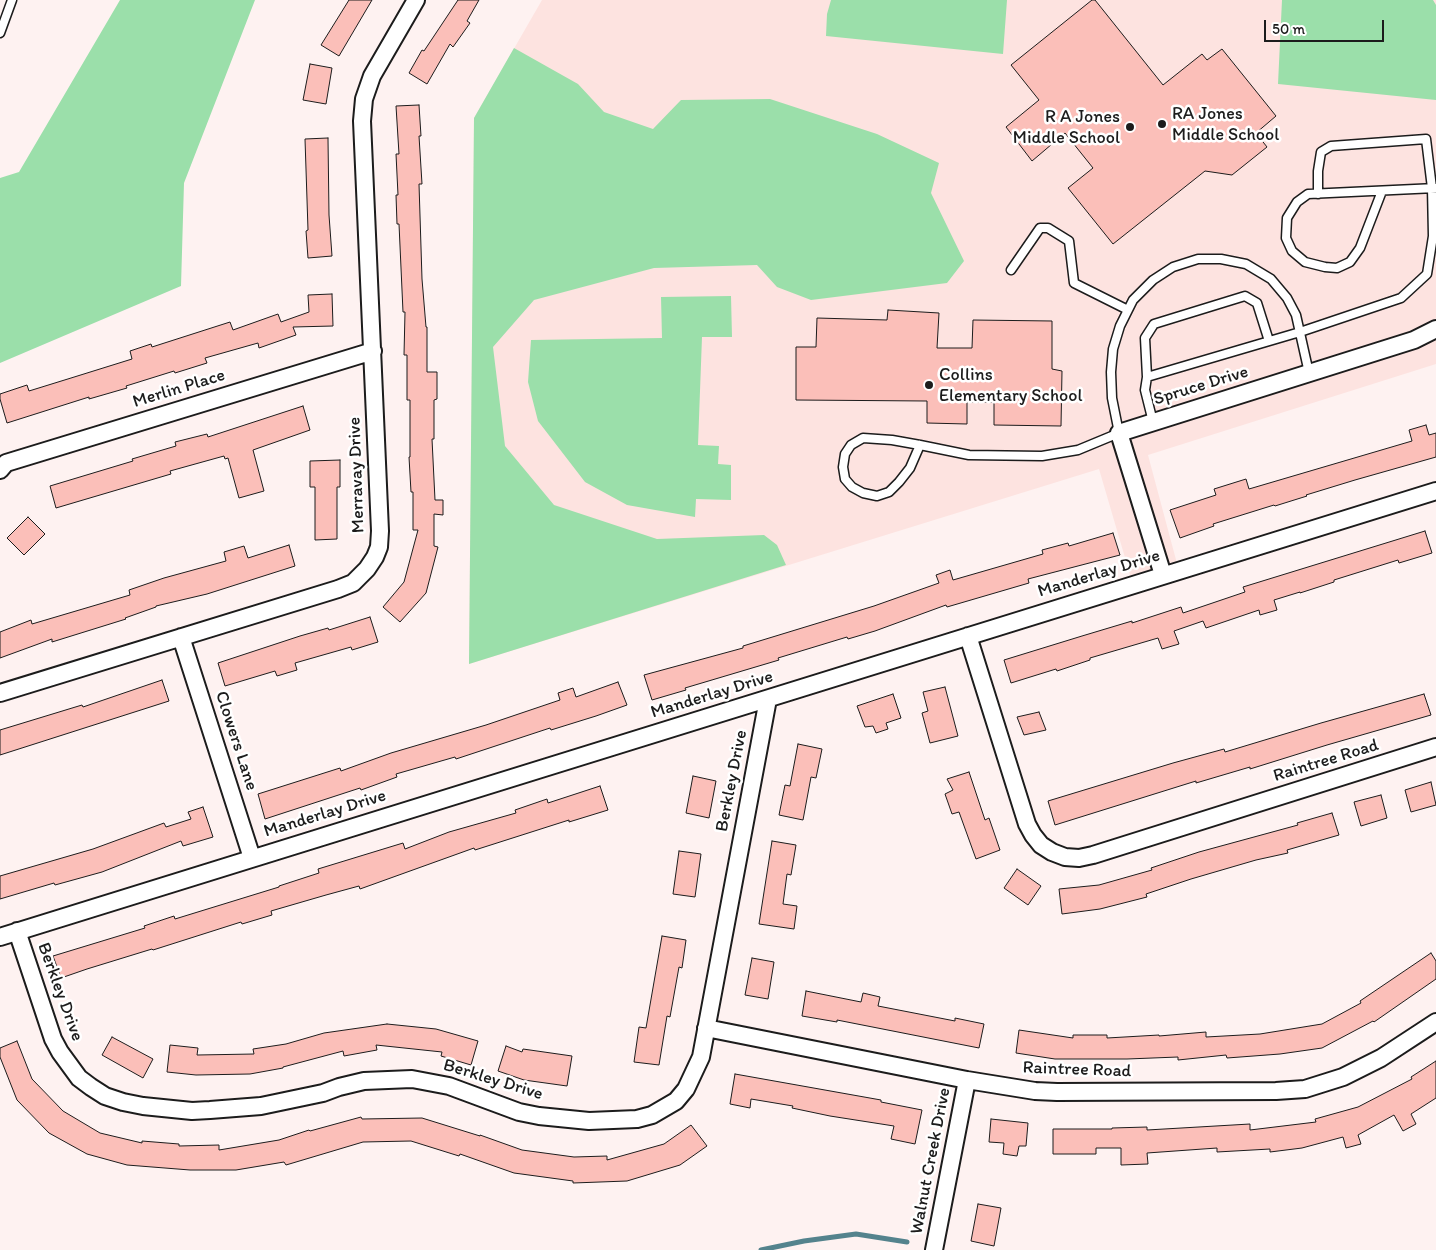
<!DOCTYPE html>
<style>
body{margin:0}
#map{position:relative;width:1436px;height:1250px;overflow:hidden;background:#fef2f1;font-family:Itim,sans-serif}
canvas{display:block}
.scale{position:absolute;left:1264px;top:20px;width:120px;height:22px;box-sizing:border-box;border:2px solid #1c1c1c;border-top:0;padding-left:6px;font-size:15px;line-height:18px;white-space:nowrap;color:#1c1c1c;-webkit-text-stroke:4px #fff;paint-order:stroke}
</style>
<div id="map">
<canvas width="1436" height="1250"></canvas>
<div class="scale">50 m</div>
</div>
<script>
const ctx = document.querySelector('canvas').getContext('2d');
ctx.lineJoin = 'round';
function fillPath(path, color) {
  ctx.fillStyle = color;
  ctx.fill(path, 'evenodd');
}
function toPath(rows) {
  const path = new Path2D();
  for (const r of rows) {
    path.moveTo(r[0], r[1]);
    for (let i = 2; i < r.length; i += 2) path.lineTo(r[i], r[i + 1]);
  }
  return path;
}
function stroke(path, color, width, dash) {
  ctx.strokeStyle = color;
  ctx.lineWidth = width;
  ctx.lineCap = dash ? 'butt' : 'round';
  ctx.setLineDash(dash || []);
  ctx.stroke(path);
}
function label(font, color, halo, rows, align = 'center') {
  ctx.font = font + ' Itim,sans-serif';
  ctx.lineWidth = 5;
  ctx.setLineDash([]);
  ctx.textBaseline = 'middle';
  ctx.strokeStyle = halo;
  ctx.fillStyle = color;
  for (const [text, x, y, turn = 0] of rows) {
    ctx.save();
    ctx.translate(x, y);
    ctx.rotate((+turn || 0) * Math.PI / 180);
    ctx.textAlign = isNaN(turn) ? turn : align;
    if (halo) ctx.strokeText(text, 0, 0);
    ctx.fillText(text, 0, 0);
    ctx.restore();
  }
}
fillPath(toPath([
 [542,0,1436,0,1436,364,1148,455,1179,571,1133,585,1099,469,469,664,474,118]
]), '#fde3e0');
fillPath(toPath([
 [120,0,255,0,184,183,181,286,0,363,0,178,19,172],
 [831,0,1007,0,1003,54,826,36,827,14],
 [1282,0,1433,0,1436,5,1436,100,1278,84],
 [514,48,578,84,604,112,653,129,681,100,770,99,877,134,939,163,931,193,964,261,947,283,811,300,777,287,757,265,654,268,534,300,493,347,505,446,554,505,657,539,764,535,777,545,786,565,469,664,474,118],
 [731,296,732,337,702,337,698,445,719,446,718,464,731,465,731,500,696,499,695,517,627,505,585,482,538,421,528,382,531,340,662,338,661,297]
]), '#9bdfaa');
stroke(toPath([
 [761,1250,804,1241,856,1234,907,1242]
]), '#54838d', 5);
const building = toPath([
 [349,0,372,0,339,56,321,45,349,0],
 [458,0,479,0,467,21,470,23,453,47,450,44,427,84,409,73,422,50,424,51,458,0],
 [1092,0,1095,0,1163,85,1202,54,1207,60,1222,49,1276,116,1256,133,1267,147,1232,175,1205,171,1113,244,1068,188,1093,168,1065,133,1032,161,1006,127,1039,100,1011,65,1092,0],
 [310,64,332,68,326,104,303,100,310,64],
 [419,105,421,136,419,136,422,184,419,184,422,279,426,327,427,327,427,372,437,372,437,399,434,400,434,439,432,439,435,500,443,500,443,515,434,514,434,546,438,547,426,593,400,622,383,607,404,582,418,530,413,530,413,492,411,492,409,457,410,457,410,400,407,400,407,355,404,355,405,312,403,312,399,224,397,224,396,195,398,195,396,154,399,154,396,106,419,105],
 [328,138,329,215,332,256,308,258,306,231,308,230,305,139,328,138],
 [332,294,333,326,293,327,296,335,259,348,258,343,205,358,207,363,175,373,174,371,126,386,127,388,89,399,89,397,7,423,0,399,0,394,27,385,29,391,71,378,132,359,130,351,151,344,152,347,230,322,233,330,278,314,281,322,309,312,308,295,332,294],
 [888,310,939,313,937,348,972,348,973,320,1052,321,1052,369,1062,371,1061,426,994,425,994,402,967,402,967,424,927,423,927,401,796,400,796,347,816,347,817,318,887,320,888,310],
 [303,406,310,430,253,450,264,491,239,498,228,458,225,459,224,456,170,471,171,474,56,508,50,486,133,461,132,459,176,446,175,442,207,434,208,437,303,406],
 [1426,425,1429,435,1436,433,1436,457,1355,480,1306,495,1307,496,1275,506,1274,505,1213,524,1214,526,1180,538,1170,510,1216,495,1214,489,1246,479,1249,489,1412,441,1409,430,1426,425],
 [340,460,340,487,337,487,337,539,315,540,315,487,310,487,310,461,340,460],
 [28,517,45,534,24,555,7,538,28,517],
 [1425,531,1432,553,1399,563,1398,560,1334,580,1334,582,1300,593,1300,592,1274,600,1277,610,1260,615,1259,610,1206,628,1203,621,1174,631,1179,644,1162,649,1158,638,1090,658,1090,660,1057,671,1056,669,1011,683,1004,660,1082,636,1132,621,1132,623,1181,607,1183,613,1245,592,1243,587,1425,531],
 [1113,533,1120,555,1028,579,1029,583,947,607,946,605,875,631,848,639,847,637,778,658,779,660,685,688,686,690,652,700,644,675,743,648,743,646,874,606,939,583,936,575,950,570,953,580,1043,554,1042,550,1068,543,1069,546,1113,533],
 [289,545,295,566,207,594,156,606,156,607,125,618,126,619,52,642,52,639,0,658,0,632,31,620,32,624,130,595,129,590,164,578,226,561,224,552,244,546,248,558,289,545],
 [370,617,378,642,352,650,351,647,295,663,297,670,277,676,275,671,225,686,218,663,300,636,328,628,329,630,370,617],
 [162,680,169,701,0,755,0,730,82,705,83,707,162,680],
 [618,682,627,705,596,716,551,730,550,728,456,759,455,757,396,774,397,777,361,790,360,788,265,819,258,794,340,768,341,771,391,753,486,725,560,700,558,693,573,688,576,697,618,682],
 [945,687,958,736,930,743,922,713,928,711,923,692,945,687],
 [893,694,901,718,886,723,888,729,876,733,873,726,865,727,857,706,893,694],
 [1424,694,1431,715,1327,745,1250,769,1250,767,1196,783,1196,781,1055,825,1048,801,1173,763,1224,749,1225,752,1321,723,1424,694],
 [1039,712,1046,730,1024,735,1017,717,1039,712],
 [798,744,822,749,816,778,811,777,803,820,779,815,785,785,790,786,798,744],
 [969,772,985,820,989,818,1000,850,976,859,959,812,952,814,945,794,953,790,947,779,969,772],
 [693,776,716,781,709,818,686,813,693,776],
 [1431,782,1436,805,1411,812,1405,790,1431,782],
 [600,786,608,810,569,822,569,820,475,850,474,848,360,889,359,886,326,895,271,911,272,915,242,924,241,922,153,950,152,949,87,969,61,978,53,956,145,928,144,926,174,916,175,919,279,887,279,886,319,873,318,869,403,843,405,849,449,832,516,813,515,810,547,799,548,803,600,786],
 [1381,795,1387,818,1361,826,1354,802,1381,795],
 [203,807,213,837,183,846,181,841,102,872,55,885,54,883,0,899,0,876,93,849,164,823,166,827,191,819,188,812,203,807],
 [1332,813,1339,835,1287,850,1288,853,1256,860,1191,879,1146,894,1147,897,1100,909,1062,914,1059,889,1099,885,1152,870,1151,868,1199,852,1298,825,1297,823,1332,813],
 [772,841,796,845,791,875,787,874,783,904,797,906,794,929,759,924,772,841],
 [679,851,701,854,695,897,673,894,679,851],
 [1017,869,1041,886,1028,905,1004,888,1017,869],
 [662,936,686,940,682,968,679,967,670,1017,667,1016,659,1065,634,1062,639,1027,646,1028,662,936],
 [1431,953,1436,961,1436,979,1374,1022,1373,1021,1322,1048,1280,1054,1227,1058,1226,1055,1178,1060,1178,1057,1127,1059,1055,1059,1016,1053,1019,1030,1073,1038,1073,1035,1107,1035,1107,1038,1159,1035,1159,1036,1206,1032,1206,1037,1260,1034,1322,1024,1361,1003,1360,1001,1431,953],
 [752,958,774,962,768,999,745,995,752,958],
 [806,991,861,1002,863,993,880,997,878,1006,955,1021,955,1018,984,1024,979,1048,837,1020,837,1022,802,1016,806,991],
 [387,1024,436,1029,478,1041,471,1065,441,1056,442,1052,376,1045,377,1050,344,1056,343,1051,283,1067,283,1068,250,1074,196,1075,167,1072,170,1045,198,1048,197,1055,254,1054,253,1049,286,1044,324,1033,387,1024],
 [112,1037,153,1059,143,1078,102,1055,112,1037],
 [17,1041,32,1079,63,1111,100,1133,142,1143,142,1141,179,1144,179,1146,219,1145,219,1150,279,1140,309,1130,310,1131,361,1117,362,1119,422,1118,480,1136,480,1135,522,1150,574,1157,607,1156,607,1160,664,1144,691,1125,707,1146,680,1165,627,1181,573,1183,573,1181,514,1173,460,1154,459,1156,411,1141,363,1142,286,1165,284,1162,236,1170,190,1170,127,1165,87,1154,49,1133,17,1100,0,1057,0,1048,17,1041],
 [506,1046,522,1052,523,1049,572,1056,567,1086,524,1080,498,1071,506,1046],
 [1436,1061,1436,1098,1411,1114,1416,1124,1403,1131,1394,1115,1358,1135,1361,1144,1346,1148,1343,1137,1302,1148,1270,1152,1270,1149,1217,1152,1217,1148,1147,1153,1148,1164,1121,1165,1121,1148,1096,1148,1096,1154,1053,1154,1053,1129,1112,1129,1112,1128,1147,1127,1147,1130,1250,1124,1250,1130,1316,1122,1315,1119,1358,1107,1412,1079,1411,1077,1436,1061],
 [735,1074,881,1100,881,1102,922,1110,915,1144,891,1139,894,1126,830,1116,792,1108,793,1106,751,1099,750,1108,730,1104,735,1074],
 [991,1119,1028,1123,1026,1146,1019,1146,1017,1156,1003,1154,1004,1143,989,1142,991,1119],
 [978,1204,1001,1208,994,1246,971,1241,978,1204]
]);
fillPath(building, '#fbbfb9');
stroke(building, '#1c1c1c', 1);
const lane = toPath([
 [0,33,12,0],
 [1382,191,1360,248,1350,262,1337,268,1325,267,1305,262,1292,251,1286,238,1287,218,1297,202,1308,194,1436,188],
 [1011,270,1040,228,1048,228,1069,241,1074,283,1128,310],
 [1147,377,1145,338,1154,324,1245,296,1257,303,1269,341],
 [1153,422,1145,390,1147,377,1300,332,1401,298,1427,274,1433,236,1432,188,1426,139,1331,146,1321,152,1318,171,1318,194],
 [920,445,910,468,899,482,889,492,877,496,863,493,852,487,845,479,843,467,845,454,851,445,863,438,892,440,920,445,969,455,1042,456,1078,450,1119,433,1112,398,1111,372,1113,349,1120,326,1133,300,1153,280,1173,267,1198,259,1221,259,1246,264,1271,279,1287,298,1296,315,1309,373]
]);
const street = toPath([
 [0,470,6,463,373,351],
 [1163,575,1119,433,1414,340,1436,329],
 [968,636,1027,824,1033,835,1041,845,1052,852,1065,857,1079,858,1093,855,1436,747],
 [181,637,252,858],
 [0,693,338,589,353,583,367,569,375,557,379,547,380,531,362,121,364,99,372,76,416,0],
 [17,931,53,1039,60,1052,79,1078,91,1087,105,1096,123,1102,143,1106,192,1111,210,1110,261,1106,323,1093,339,1087,364,1081,412,1079,449,1086,519,1112,539,1116,589,1121,637,1119,652,1115,676,1101,686,1089,701,1057,768,699],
 [0,937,1436,491],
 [706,1028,967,1080,1035,1091,1057,1092,1276,1091,1305,1089,1343,1077,1381,1058,1436,1022],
 [934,1250,967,1080]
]);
stroke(lane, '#1c1c1c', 11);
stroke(street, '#1c1c1c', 20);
stroke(lane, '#fff', 8);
stroke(street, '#fff', 16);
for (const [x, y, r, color] of [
 [1162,124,5,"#1c1c1c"],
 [1130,127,5,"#1c1c1c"],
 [929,385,5,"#1c1c1c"]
]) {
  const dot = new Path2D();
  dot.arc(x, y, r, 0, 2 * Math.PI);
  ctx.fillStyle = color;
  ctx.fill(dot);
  stroke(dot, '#fff', 2);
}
label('18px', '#1c1c1c', '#fff', [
 ["RA Jones",1172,114],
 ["Middle School",1172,135],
 ["R A Jones",1120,117,"right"],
 ["Middle School",1120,138,"right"],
 ["Collins",939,375],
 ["Elementary School",939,396]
], 'left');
label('18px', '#1c1c1c', '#fff', [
 ["Spruce Drive",1201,386,-17],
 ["Merlin Place",179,389,-17],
 ["Merravay Drive",357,475,-92],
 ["Manderlay Drive",1099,574,-17],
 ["Manderlay Drive",712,695,-17],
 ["Clowers Lane",236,741,72],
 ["Raintree Road",1326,761,-17],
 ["Berkley Drive",732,781,-79],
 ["Manderlay Drive",325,814,-17],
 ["Berkley Drive",60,992,70],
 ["Raintree Road",1077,1070,2],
 ["Berkley Drive",493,1080,17],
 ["Walnut Creek Drive",931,1161,-79]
]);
</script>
